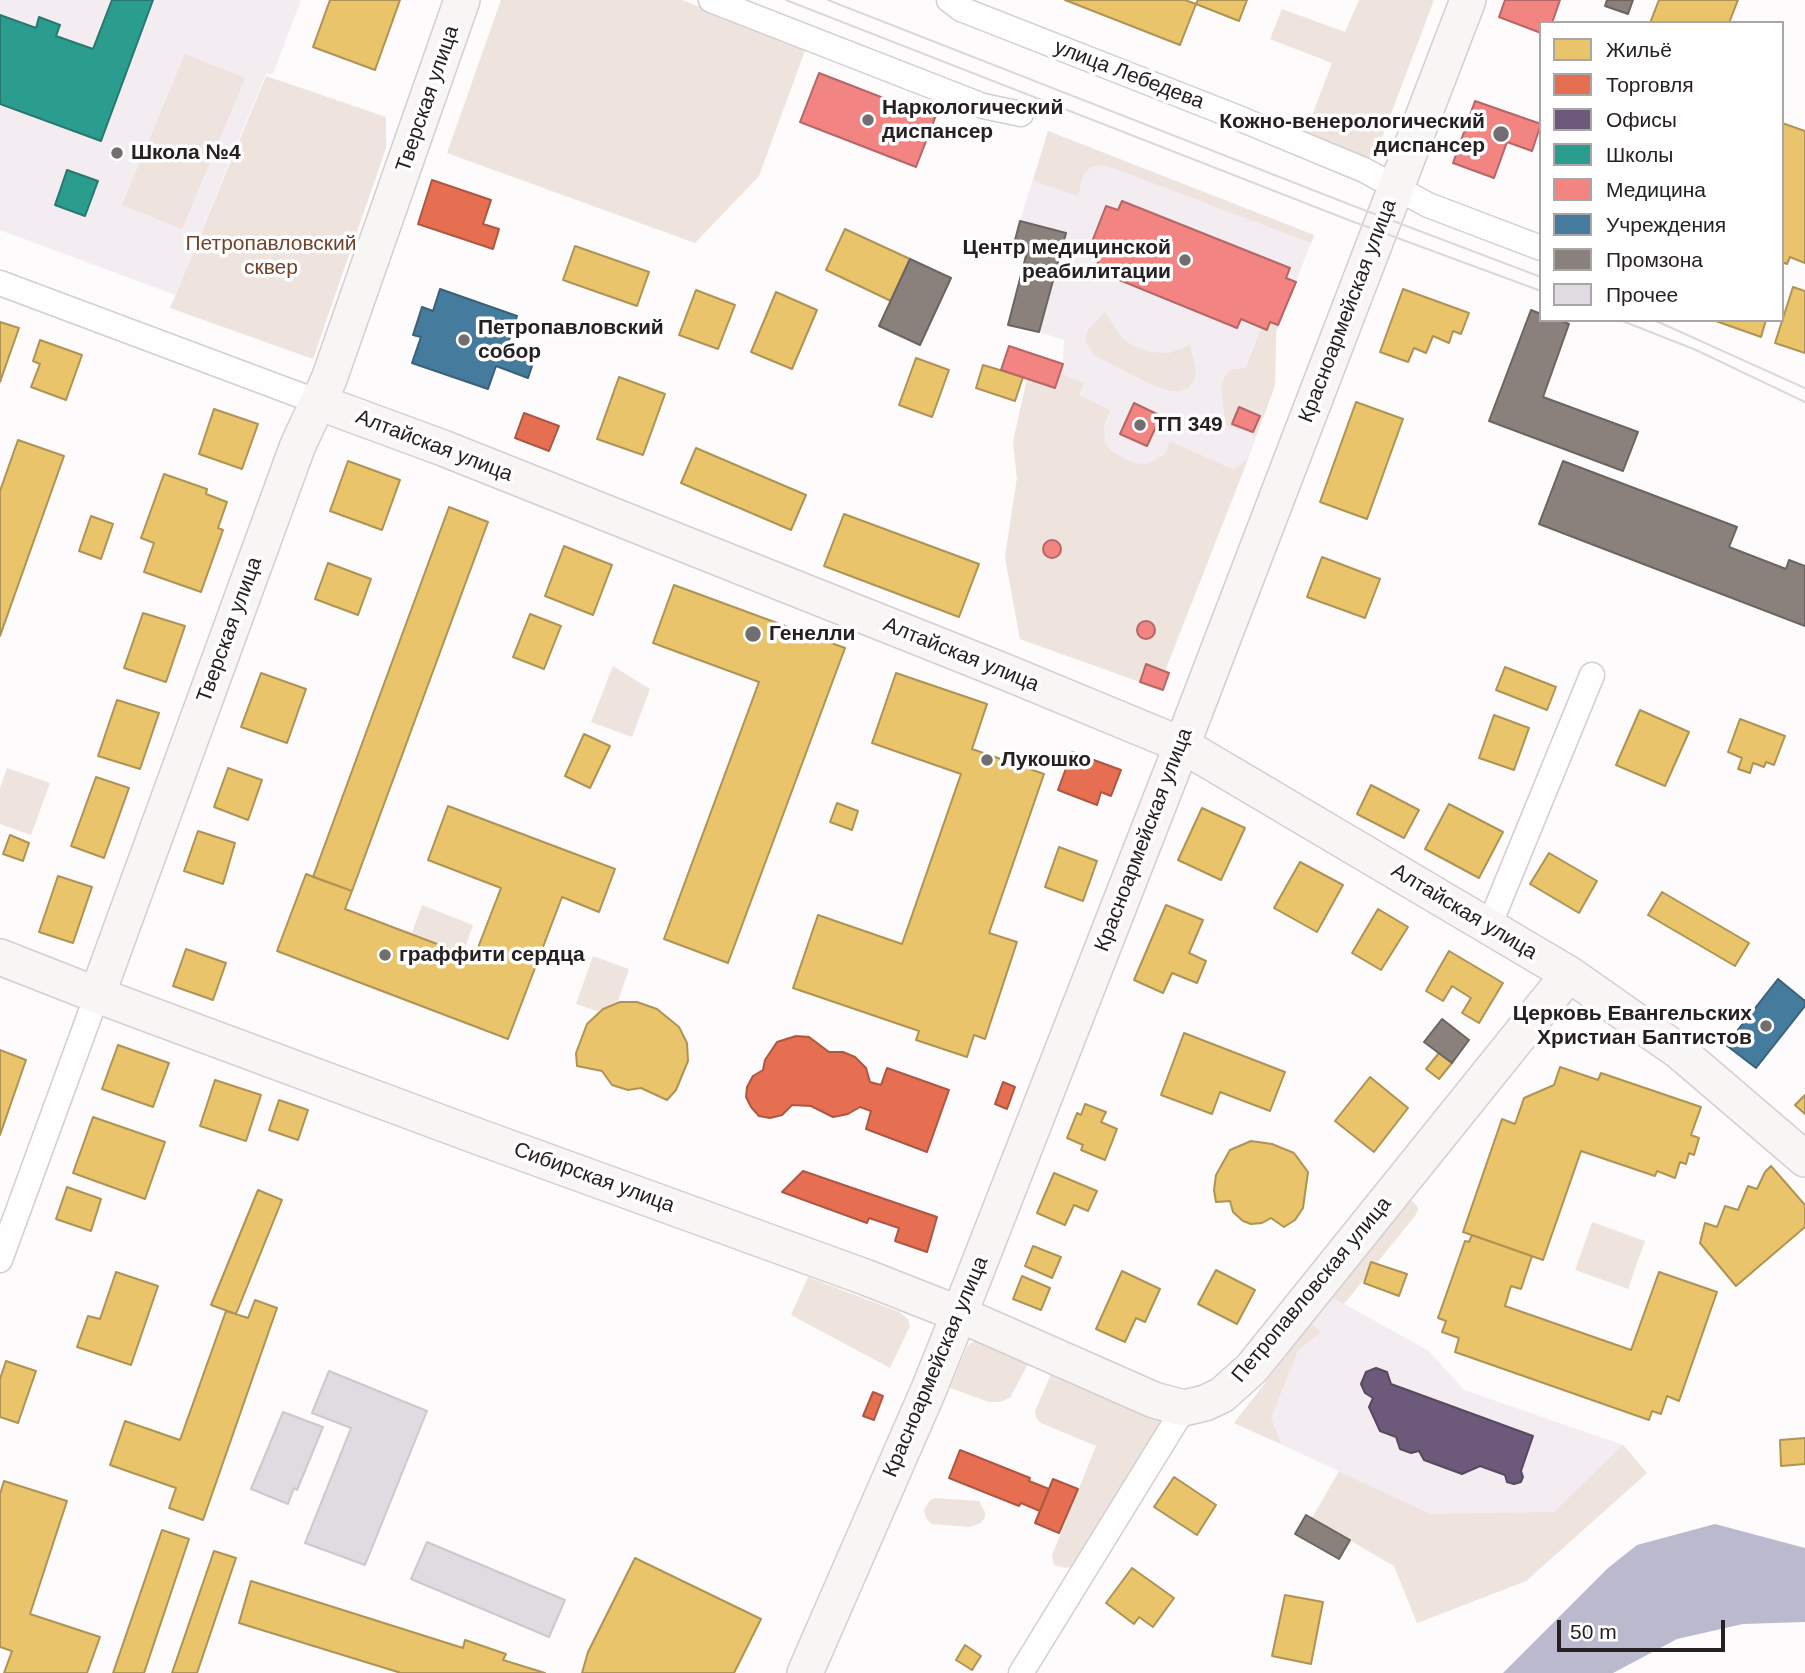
<!DOCTYPE html>
<meta charset="utf-8">
<style>
body{margin:0}
#map{position:relative;width:1805px;height:1673px;overflow:hidden;background:#fdfbfc;font-family:Arial,sans-serif}
canvas{display:block}
.legend{position:absolute;left:1539px;top:21px;width:245px;height:301px;box-sizing:border-box;background:#fff;border:2px solid #a9a6a7;margin:0;padding:9px 12px;list-style:none;font-size:21px;color:#272023}
.legend li{display:flex;align-items:center;gap:14px;height:35px}
.legend b{width:35px;border:2px solid #a9a6a7}
.scale{position:absolute;left:1557px;top:1620px;width:168px;height:32px;box-sizing:border-box;border:4px solid #272023;border-top:0;padding-left:9px;font-size:21px;line-height:24px;white-space:nowrap;color:#272023;-webkit-text-stroke:5px #fff;paint-order:stroke}
</style>
<div id="map">
<canvas width="1805" height="1673"></canvas>
<ul class="legend">
<li><b style="height:19px;background:#e9c46a"></b>Жильё</li>
<li><b style="height:19px;background:#e76f51"></b>Торговля</li>
<li><b style="height:19px;background:#6d597a"></b>Офисы</li>
<li><b style="height:19px;background:#2a9d8f"></b>Школы</li>
<li><b style="height:19px;background:#f28482"></b>Медицина</li>
<li><b style="height:19px;background:#457b9d"></b>Учреждения</li>
<li><b style="height:19px;background:#8a817c"></b>Промзона</li>
<li><b style="height:19px;background:#e0dbe1"></b>Прочее</li>
</ul>
<div class="scale">50 m</div>
</div>
<script>
const ctx = document.querySelector('canvas').getContext('2d');
ctx.lineJoin = 'round';
function fillPath(path, color) {
  ctx.fillStyle = color;
  ctx.fill(path, 'evenodd');
}
function toPath(rows) {
  const path = new Path2D();
  for (const r of rows) {
    if (r.length === 3) {
      path.moveTo(r[0] + r[2], r[1]);
      path.arc(r[0], r[1], r[2], 0, 2 * Math.PI);
      continue;
    }
    path.moveTo(r[0], r[1]);
    for (let i = 2; i < r.length; i += 2) path.lineTo(r[i], r[i + 1]);
  }
  return path;
}
function stroke(path, color, width, dash) {
  ctx.strokeStyle = color;
  ctx.lineWidth = width;
  ctx.lineCap = dash ? 'butt' : 'round';
  ctx.setLineDash(dash || []);
  ctx.stroke(path);
}
function label(font, color, halo, rows, align = 'center') {
  ctx.font = font + ' Arial,sans-serif';
  ctx.lineWidth = 7;
  ctx.setLineDash([]);
  ctx.textBaseline = 'middle';
  ctx.strokeStyle = halo;
  ctx.fillStyle = color;
  for (const [text, x, y, turn = 0] of rows) {
    ctx.save();
    ctx.translate(x, y);
    ctx.rotate((+turn || 0) * Math.PI / 180);
    ctx.textAlign = isNaN(turn) ? turn : align;
    if (halo) ctx.strokeText(text, 0, 0);
    ctx.fillText(text, 0, 0);
    ctx.restore();
  }
}
fillPath(toPath([
 [0,0,301,0,273,74,266,73,175,295,0,230],
 [1048,131,1314,235,1276,333,1275,386,1248,459,1165,671,1146,665,1140,682,1020,639,1005,557,1017,478,1013,442,1027,379,1055,388,1063,364,1064,340,1039,332,1066,233,1020,221],
 [1332,1297,1429,1351,1464,1390,1623,1445,1647,1473,1526,1581,1417,1623,1394,1566,1312,1518,1339,1471,1234,1423]
]), '#f3ecf0');
fillPath(toPath([
 [501,0,682,0,806,48,759,176,695,243,447,153],
 [1359,0,1434,0,1377,151,1370,159,1359,157,1305,134,1332,63,1270,39,1282,9,1345,32],
 [185,54,245,78,182,229,122,205],
 [266,76,386,117,386,148,313,359,170,308],
 [1048,131,1314,235,1311,243,1116,169,1101,165,1091,167,1083,175,1078,196,1033,181],
 [1105,312,1120,336,1130,344,1149,352,1169,353,1190,345,1196,369,1194,380,1188,388,1180,391,1170,391,1150,384,1094,355,1085,340,1088,330],
 [1270,322,1278,325,1276,333,1275,386,1256,436,1226,425,1221,389,1224,378,1230,370,1246,368,1261,328,1267,329],
 [1060,373,1084,383,1079,395,1110,410,1104,426,1105,444,1112,451,1124,459,1136,463,1148,464,1165,454,1170,441,1234,470,1248,459,1165,671,1146,665,1140,682,1020,639,1005,557,1017,478,1013,442,1027,379,1055,388],
 [613,666,650,689,632,737,591,722],
 [7,768,50,783,31,835,0,824,0,788],
 [422,905,473,925,463,954,412,933],
 [593,956,629,969,618,1001,597,1011,576,1004],
 [1410,1199,1417,1206,1418,1210,1415,1216,1376,1264,1371,1262,1366,1277,1344,1304,1332,1297],
 [1592,1222,1645,1241,1628,1289,1575,1270],
 [808,1277,899,1312,908,1319,910,1326,890,1368,791,1315],
 [1311,1324,1321,1332,1298,1350,1271,1418,1281,1444,1234,1423],
 [977,1341,1029,1362,1010,1398,1000,1402,989,1402,950,1388,967,1347,971,1343],
 [1052,1372,1165,1421,1074,1566,1065,1568,1054,1565,1052,1555,1096,1446,1041,1423,1036,1418,1035,1411],
 [1623,1445,1647,1473,1526,1581,1417,1623,1394,1566,1312,1518,1339,1472,1431,1514,1554,1512],
 [935,1498,979,1501,985,1512,985,1517,981,1523,970,1527,932,1524,926,1518,924,1510,930,1500]
]), '#efe3de');
fillPath(toPath([
 [1715,1524,1805,1548,1805,1622,1743,1624,1677,1639,1613,1673,1503,1673,1608,1568,1637,1545]
]), '#bbb9ce');
const homes = toPath([
 [330,0,400,0,375,70,313,47,330,0],
 [1065,0,1185,0,1196,4,1180,45,1065,0],
 [1198,0,1247,0,1239,21,1196,4,1198,0],
 [1659,0,1738,0,1729,23,1650,23,1659,0],
 [1782,123,1805,131,1805,263,1790,257,1787,264,1782,262,1782,123],
 [845,229,910,259,891,301,826,270,845,229],
 [575,246,649,272,637,306,563,280,575,246],
 [1793,287,1805,291,1805,353,1775,343,1793,287],
 [1403,289,1469,313,1461,334,1453,331,1449,343,1433,336,1426,353,1414,348,1408,362,1380,352,1403,289],
 [696,290,735,305,718,349,679,335,696,290],
 [776,292,817,310,792,369,751,352,776,292],
 [1713,320,1766,320,1761,337,1713,320],
 [0,322,19,328,0,382,0,322],
 [40,340,82,355,66,400,31,387,40,364,33,361,40,340],
 [916,358,949,370,932,417,899,405,916,358],
 [983,365,1023,377,1015,401,976,388,983,365],
 [619,377,665,394,643,455,597,439,619,377],
 [1356,402,1403,419,1367,519,1320,502,1356,402],
 [214,409,258,424,242,469,199,454,214,409],
 [18,440,64,456,0,636,0,491,18,440],
 [696,448,806,495,791,530,681,483,696,448],
 [348,461,400,480,382,530,330,511,348,461],
 [164,474,207,489,206,494,227,502,218,528,223,530,201,592,144,572,154,543,141,538,164,474],
 [449,507,488,522,352,891,313,877,449,507],
 [844,514,979,564,959,617,824,566,844,514],
 [91,516,113,524,101,559,79,551,91,516],
 [564,546,612,565,593,615,545,596,564,546],
 [1322,557,1380,579,1365,618,1307,597,1322,557],
 [328,563,371,579,358,615,315,599,328,563],
 [674,585,845,648,728,963,664,939,759,682,653,643,674,585],
 [143,613,185,626,166,682,124,668,143,613],
 [530,614,561,626,544,669,513,657,530,614],
 [1505,667,1556,687,1547,710,1496,690,1505,667],
 [261,673,306,689,287,743,241,727,261,673],
 [896,673,987,704,972,749,1044,774,989,933,1017,942,985,1039,974,1035,967,1057,916,1040,919,1031,793,988,818,915,902,944,961,774,872,743,896,673],
 [117,700,159,713,140,769,98,756,117,700],
 [1640,710,1689,732,1665,786,1616,765,1640,710],
 [1494,715,1529,728,1514,770,1479,758,1494,715],
 [1740,719,1785,736,1774,765,1766,762,1764,767,1753,763,1750,773,1738,769,1742,758,1728,752,1740,719],
 [584,734,610,746,590,788,565,776,584,734],
 [228,768,262,780,248,820,214,807,228,768],
 [96,777,129,788,104,858,71,846,96,777],
 [1371,785,1419,810,1404,838,1357,814,1371,785],
 [837,803,858,811,852,830,830,822,837,803],
 [1449,804,1503,832,1479,878,1425,849,1449,804],
 [448,806,615,869,599,912,562,897,508,1039,277,951,306,874,352,891,345,909,474,958,501,888,428,860,448,806],
 [1202,808,1245,828,1221,880,1178,860,1202,808],
 [198,831,235,843,223,884,184,871,198,831],
 [10,835,29,843,23,861,3,854,10,835],
 [1059,847,1097,861,1083,901,1045,887,1059,847],
 [1549,853,1597,881,1579,913,1530,884,1549,853],
 [1300,862,1343,885,1317,932,1274,908,1300,862],
 [58,876,92,887,73,943,39,932,58,876],
 [1662,892,1749,943,1735,966,1648,915,1662,892],
 [1166,905,1203,920,1189,953,1206,961,1197,983,1172,973,1163,993,1134,980,1166,905],
 [1378,909,1408,927,1381,970,1352,953,1378,909],
 [186,949,226,963,213,1000,173,986,186,949],
 [1449,951,1503,983,1479,1023,1462,1013,1471,998,1452,986,1443,1001,1426,991,1449,951],
 [620,1002,637,1002,657,1009,679,1027,687,1043,688,1061,676,1090,667,1100,641,1088,628,1090,612,1085,602,1071,577,1066,576,1053,587,1024,603,1009,620,1002],
 [1184,1033,1285,1072,1270,1111,1220,1092,1212,1114,1161,1095,1184,1033],
 [118,1045,169,1063,153,1107,102,1089,118,1045],
 [0,1050,26,1060,0,1135,0,1050],
 [1439,1053,1452,1063,1439,1079,1426,1069,1439,1053],
 [1560,1067,1598,1080,1601,1073,1701,1107,1691,1135,1699,1138,1694,1155,1689,1153,1686,1164,1680,1162,1675,1178,1657,1171,1655,1176,1581,1151,1543,1260,1463,1232,1502,1119,1515,1124,1524,1098,1554,1085,1560,1067],
 [1370,1077,1408,1108,1374,1152,1335,1121,1370,1077],
 [215,1080,261,1095,246,1141,200,1126,215,1080],
 [1805,1095,1805,1114,1795,1105,1805,1095],
 [279,1100,308,1110,298,1140,269,1130,279,1100],
 [1085,1104,1106,1112,1101,1122,1117,1129,1105,1160,1081,1150,1083,1145,1067,1138,1077,1113,1081,1115,1085,1104],
 [93,1117,165,1142,145,1199,73,1173,93,1117],
 [1251,1141,1272,1144,1294,1153,1308,1172,1303,1208,1295,1220,1284,1227,1271,1218,1262,1223,1251,1224,1243,1221,1233,1212,1230,1201,1216,1202,1214,1190,1216,1175,1230,1150,1251,1141],
 [1771,1166,1805,1205,1805,1227,1736,1286,1700,1243,1705,1223,1717,1227,1725,1206,1738,1210,1748,1186,1757,1189,1765,1172,1771,1166],
 [1054,1173,1097,1191,1088,1211,1074,1205,1065,1225,1037,1213,1054,1173],
 [67,1187,101,1199,91,1231,56,1219,67,1187],
 [258,1190,282,1200,236,1314,211,1305,258,1190],
 [1472,1235,1532,1256,1521,1289,1511,1286,1505,1306,1631,1350,1659,1272,1717,1292,1679,1401,1667,1396,1661,1414,1652,1411,1649,1420,1455,1352,1459,1338,1442,1332,1446,1321,1438,1318,1465,1241,1469,1242,1472,1235],
 [1033,1246,1061,1257,1052,1278,1025,1266,1033,1246],
 [1371,1262,1407,1274,1399,1296,1364,1283,1371,1262],
 [1216,1270,1255,1290,1237,1324,1198,1304,1216,1270],
 [1122,1271,1160,1289,1145,1322,1136,1318,1125,1342,1096,1329,1122,1271],
 [116,1272,158,1286,131,1365,77,1347,88,1316,100,1319,116,1272],
 [1022,1276,1050,1288,1041,1310,1013,1299,1022,1276],
 [255,1300,277,1308,203,1520,169,1508,176,1488,110,1465,125,1421,180,1440,226,1311,248,1318,255,1300],
 [6,1361,36,1371,18,1423,0,1417,0,1379,6,1361],
 [1805,1438,1805,1464,1781,1466,1780,1440,1805,1438],
 [1174,1477,1216,1505,1197,1535,1154,1507,1174,1477],
 [4,1481,67,1501,30,1614,100,1637,87,1673,4,1673,12,1651,0,1647,0,1494,4,1481],
 [162,1530,189,1539,144,1673,113,1673,162,1530],
 [214,1551,236,1558,216,1617,197,1673,172,1673,214,1551],
 [635,1558,761,1619,734,1673,582,1673,588,1652,635,1558],
 [1132,1568,1174,1598,1153,1627,1139,1617,1134,1624,1106,1603,1132,1568],
 [251,1581,463,1648,465,1640,506,1654,503,1660,545,1673,401,1673,239,1623,251,1581],
 [1285,1595,1323,1602,1311,1664,1272,1656,1285,1595],
 [965,1645,981,1656,972,1670,956,1660,965,1645]
]);
fillPath(homes, '#e9c46a');
stroke(homes, '#af9355', 2);
const shops = toPath([
 [432,180,491,200,483,224,499,229,493,249,418,224,432,180],
 [524,413,559,426,549,451,515,438,524,413],
 [1072,752,1121,770,1111,796,1101,792,1097,805,1058,790,1072,752],
 [796,1036,809,1037,829,1052,843,1052,855,1057,866,1068,870,1082,881,1085,887,1068,949,1090,927,1152,866,1129,871,1111,860,1107,848,1114,833,1117,811,1106,792,1105,782,1115,770,1118,759,1116,751,1107,746,1097,747,1087,753,1076,763,1070,765,1060,777,1042,796,1036],
 [1003,1082,1015,1087,1007,1109,995,1104,1003,1082],
 [803,1171,937,1217,927,1252,895,1241,899,1228,869,1218,867,1223,782,1192,803,1171],
 [873,1392,883,1396,874,1420,863,1416,873,1392],
 [960,1450,1030,1478,1029,1481,1049,1489,1040,1511,1021,1503,1019,1506,949,1478,960,1450],
 [1053,1479,1078,1489,1059,1533,1035,1523,1053,1479]
]);
fillPath(shops, '#e76f51');
stroke(shops, '#ad5743', 2);
const offices = toPath([
 [1376,1368,1387,1372,1391,1384,1533,1436,1521,1471,1523,1477,1521,1482,1514,1484,1507,1482,1505,1475,1480,1466,1462,1474,1424,1460,1419,1451,1411,1453,1400,1449,1396,1437,1380,1431,1369,1407,1373,1398,1365,1393,1361,1384,1366,1372,1376,1368]
]);
fillPath(offices, '#6d597a');
stroke(offices, '#584860', 2);
const schools = toPath([
 [112,0,153,0,101,141,0,104,0,15,36,28,39,17,60,25,56,36,93,49,112,0],
 [67,170,98,181,85,216,55,205,67,170]
]);
fillPath(schools, '#2a9d8f');
stroke(schools, '#29786f', 2);
const health = toPath([
 [1505,0,1560,0,1552,23,1541,23,1541,33,1499,17,1505,0],
 [819,73,935,118,916,167,800,122,819,73],
 [1475,101,1541,124,1532,151,1507,142,1494,178,1453,163,1475,101],
 [1122,201,1290,268,1286,278,1296,282,1278,325,1270,322,1267,330,1241,319,1237,328,1095,270,1102,252,1090,247,1106,206,1118,210,1122,201],
 [1009,346,1063,364,1055,388,1001,370,1009,346],
 [1134,403,1161,416,1147,446,1120,434,1134,403],
 [1239,407,1260,416,1253,432,1232,424,1239,407],
 [1052,549,9],
 [1146,630,9],
 [1146,664,1169,673,1163,690,1140,682,1146,664]
]);
fillPath(health, '#f28482');
stroke(health, '#b56666', 2);
const public = toPath([
 [440,289,517,316,508,343,536,354,528,378,496,366,488,389,412,363,421,337,413,335,422,307,433,311,440,289],
 [1778,979,1805,1001,1805,1006,1756,1068,1726,1045,1778,979]
]);
fillPath(public, '#457b9d');
stroke(public, '#3c6078', 2);
const industry = toPath([
 [1607,0,1633,0,1628,14,1605,6,1607,0],
 [1020,221,1066,233,1039,332,1008,325,1028,248,1014,244,1020,221],
 [910,259,951,278,920,345,879,326,910,259],
 [1531,310,1541,314,1541,320,1559,320,1569,324,1543,397,1638,432,1623,471,1489,421,1531,310],
 [1563,461,1737,527,1729,547,1786,569,1789,560,1805,566,1805,626,1539,524,1563,461],
 [1442,1019,1469,1040,1452,1063,1424,1042,1442,1019],
 [1306,1515,1350,1540,1339,1559,1295,1534,1306,1515]
]);
fillPath(industry, '#8a817c');
stroke(industry, '#6c6461', 2);
const building = toPath([
 [329,1371,427,1411,365,1565,305,1543,351,1428,312,1413,329,1371],
 [283,1412,323,1427,297,1490,294,1488,288,1504,251,1489,283,1412],
 [427,1542,565,1600,549,1637,411,1579,427,1542]
]);
fillPath(building, '#e0dbe1');
stroke(building, '#ccc8cc', 2);
const street = toPath([
 [711,0,983,106,1021,114],
 [949,0,961,9,1236,117,1364,170,1428,205,1541,248],
 [0,283,318,402],
 [1489,926,1592,675],
 [0,1260,97,995],
 [1021,1673,1184,1408]
]);
const secondary = toPath([
 [318,402,443,448,1003,671,1182,745,1569,974,1680,1052,1805,1159],
 [0,957,97,995,482,1138,865,1277,959,1314,1154,1400,1184,1408,1205,1403,1222,1395,1252,1368,1569,974],
 [97,995,298,445,329,379,462,0],
 [805,1673,929,1389,972,1282,1182,745,1468,0]
]);
stroke(street, '#d3ced1', 27);
stroke(secondary, '#d3ced1', 38);
stroke(street, '#fffeff', 24);
stroke(secondary, '#f8f5f5', 35);
stroke(toPath([
 [786,0,1346,219,1541,291],
 [828,0,1351,205,1541,277],
 [1620,320,1696,350,1805,402],
 [1654,320,1805,388]
]), '#d9d9d9', 2);
for (const [x, y, r, color] of [
 [868,120,7,"#726d6f"],
 [1501,134,9,"#726d6f"],
 [117,153,7,"#726d6f"],
 [1185,260,7,"#726d6f"],
 [464,340,7,"#726d6f"],
 [1140,425,7,"#726d6f"],
 [753,634,9,"#726d6f"],
 [987,760,7,"#726d6f"],
 [385,955,7,"#726d6f"],
 [1766,1026,7,"#726d6f"]
]) {
  const dot = new Path2D();
  dot.arc(x, y, r, 0, 2 * Math.PI);
  ctx.fillStyle = color;
  ctx.fill(dot);
  stroke(dot, '#fff', 2.5);
}
label('21px', '#272023', '#fff', [
 ["улица Лебедева",1129,75,21],
 ["Тверская улица",428,99,-71],
 ["Красноармейская улица",1348,311,-69],
 ["Алтайская улица",434,446,21],
 ["Тверская улица",230,630,-70],
 ["Алтайская улица",961,655,22],
 ["Красноармейская улица",1144,840,-69],
 ["Алтайская улица",1464,912,31],
 ["Сибирская улица",594,1178,20],
 ["Петропавловская улица",1312,1290,-50],
 ["Красноармейская улица",936,1367,-67]
]);
label('bold 21px', '#272023', '#fff', [
 ["Наркологический",882,108],
 ["диспансер",882,132],
 ["Кожно-венерологический",1485,122,"right"],
 ["диспансер",1485,146,"right"],
 ["Школа №4",131,153],
 ["Центр медицинской",1171,248,"right"],
 ["реабилитации",1171,272,"right"],
 ["Петропавловский",478,328],
 ["собор",478,352],
 ["ТП 349",1154,425],
 ["Генелли",769,634],
 ["Лукошко",1001,760],
 ["граффити сердца",399,955],
 ["Церковь Евангельских",1752,1014,"right"],
 ["Христиан Баптистов",1752,1038,"right"]
], 'left');
label('21px', '#71432d', '#fff', [
 ["Петропавловский",271,244],
 ["сквер",271,268]
]);
</script>
